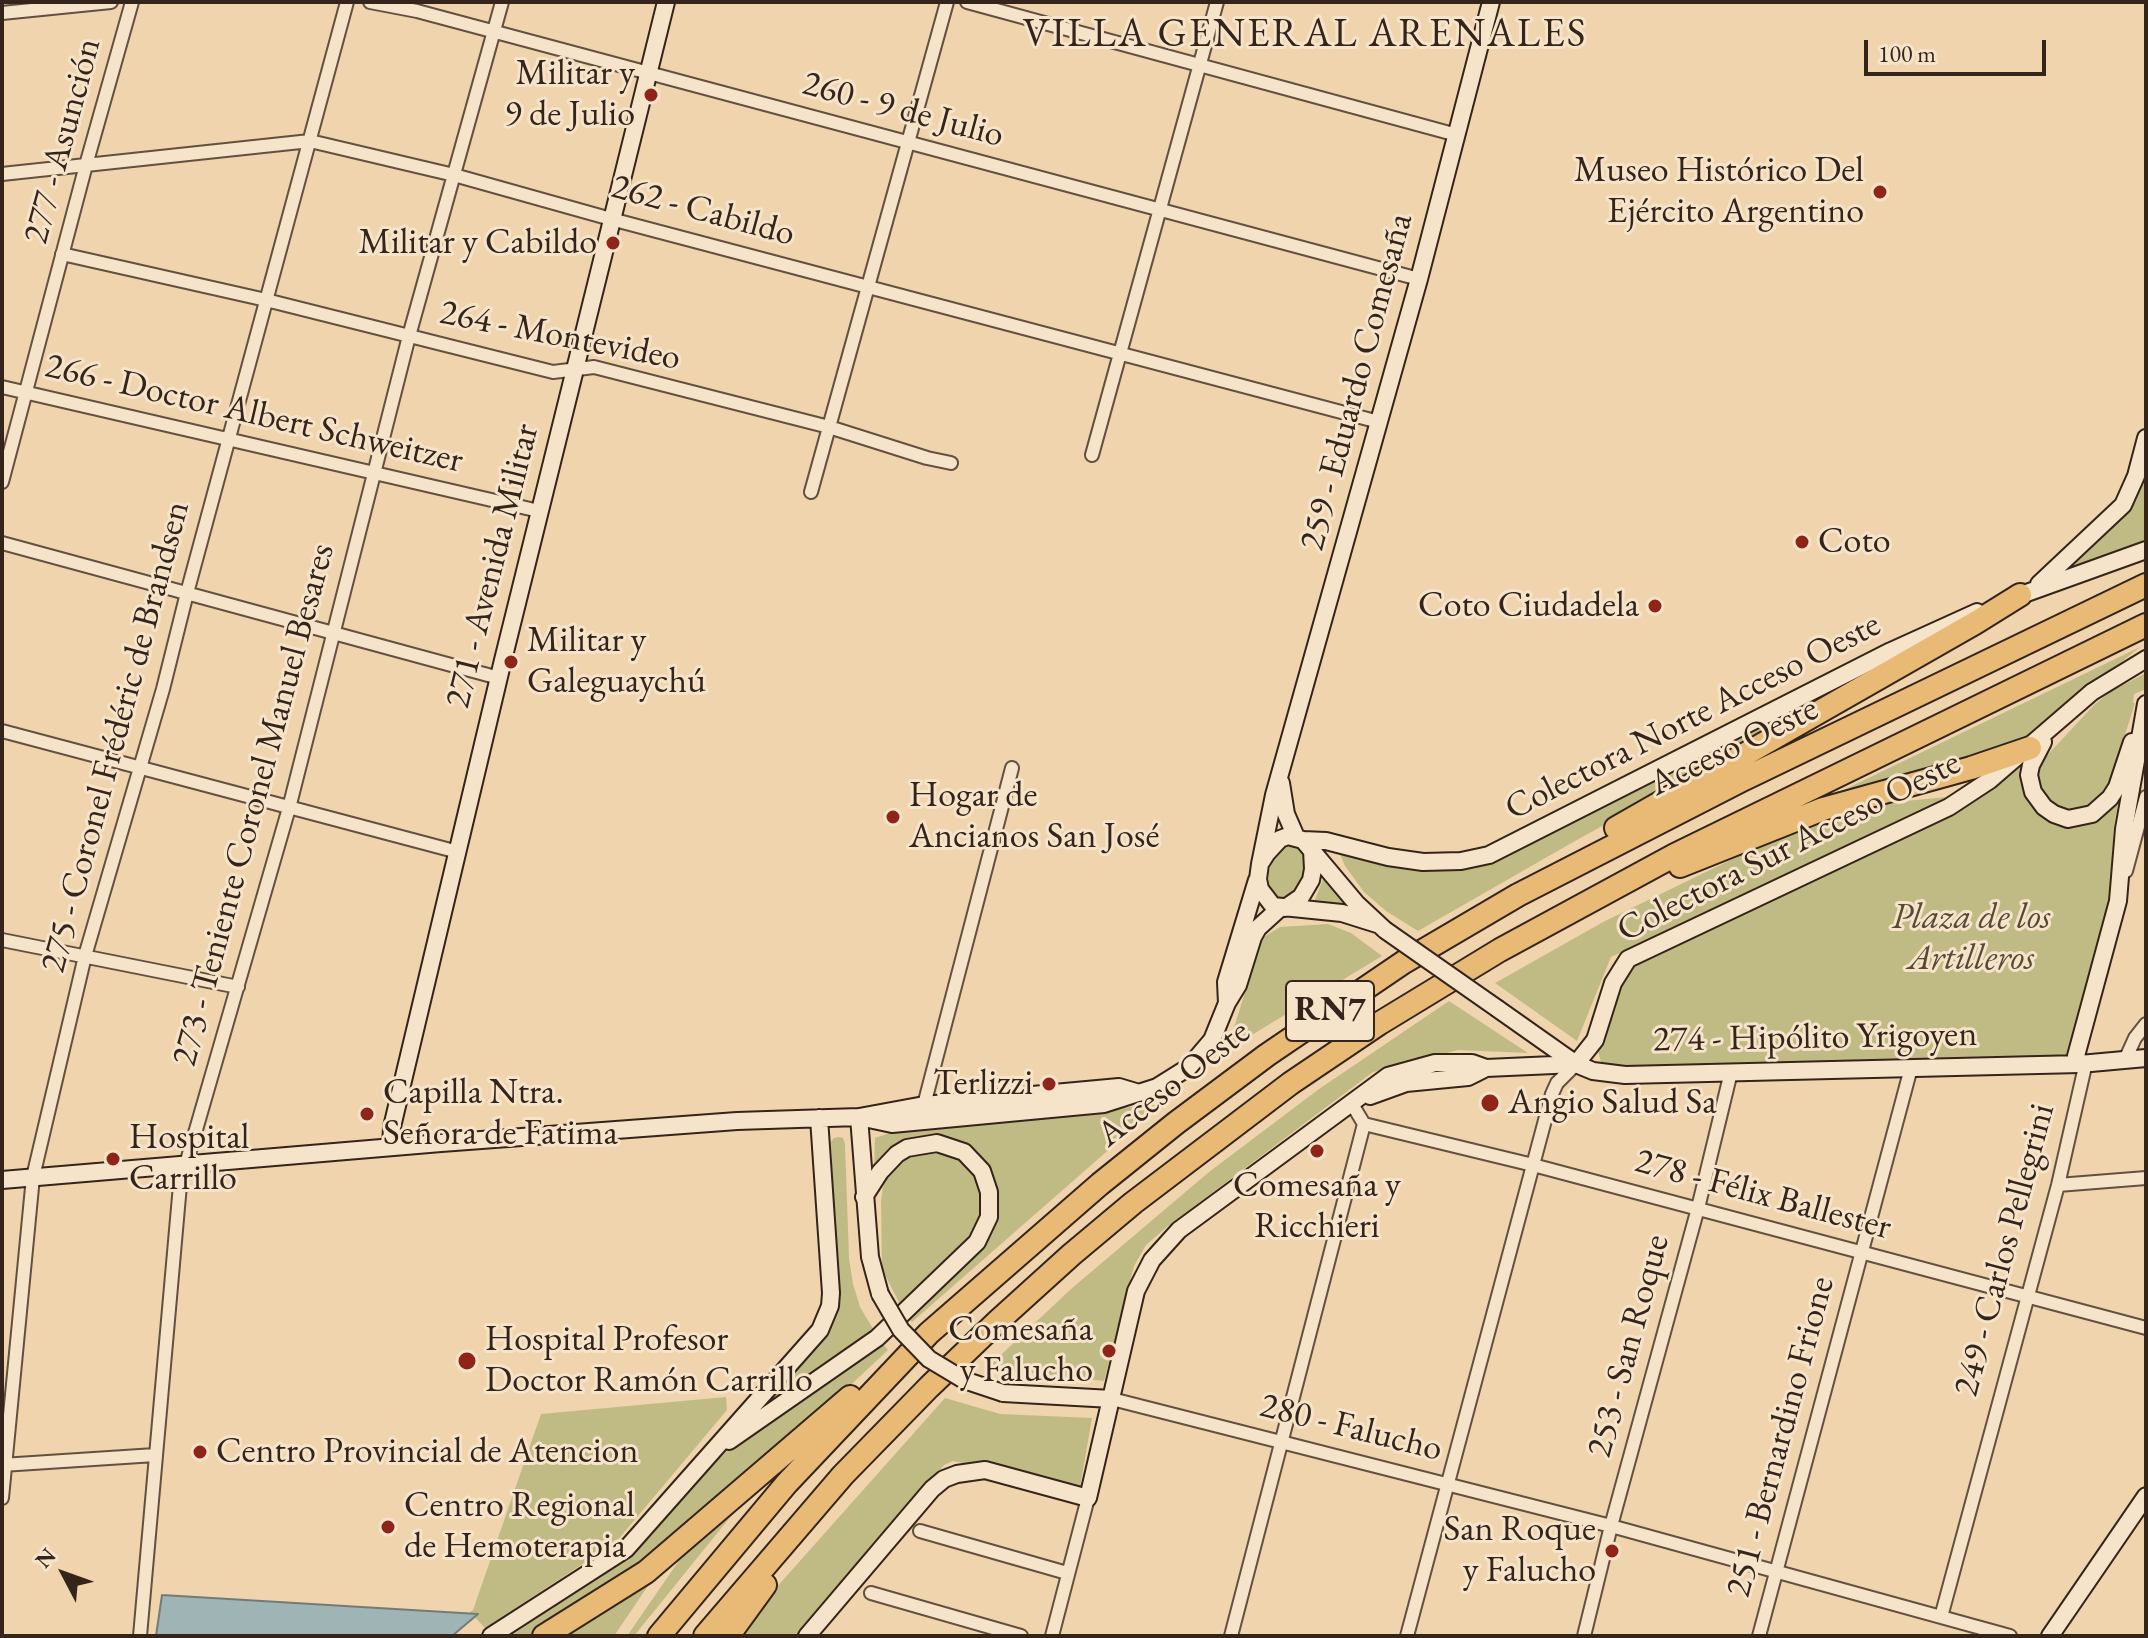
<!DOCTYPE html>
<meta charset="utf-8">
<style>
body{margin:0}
#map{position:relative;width:2148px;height:1638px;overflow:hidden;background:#efd4ad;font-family:"EB Garamond",serif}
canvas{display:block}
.frame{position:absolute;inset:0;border:4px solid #34241a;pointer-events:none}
.north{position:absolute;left:24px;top:1534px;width:80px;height:80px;-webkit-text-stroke:6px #f5e3ca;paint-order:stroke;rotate:311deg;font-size:22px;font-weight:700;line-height:32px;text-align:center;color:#34241a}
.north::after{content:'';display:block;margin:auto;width:28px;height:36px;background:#34241a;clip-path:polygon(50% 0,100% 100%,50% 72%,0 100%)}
.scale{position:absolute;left:1864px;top:40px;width:182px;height:36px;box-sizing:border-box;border:4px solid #34241a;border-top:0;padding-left:10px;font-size:24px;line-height:28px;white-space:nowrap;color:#34241a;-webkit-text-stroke:6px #f5e3ca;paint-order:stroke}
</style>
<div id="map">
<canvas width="2148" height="1638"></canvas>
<div class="frame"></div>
<div class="north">N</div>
<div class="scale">100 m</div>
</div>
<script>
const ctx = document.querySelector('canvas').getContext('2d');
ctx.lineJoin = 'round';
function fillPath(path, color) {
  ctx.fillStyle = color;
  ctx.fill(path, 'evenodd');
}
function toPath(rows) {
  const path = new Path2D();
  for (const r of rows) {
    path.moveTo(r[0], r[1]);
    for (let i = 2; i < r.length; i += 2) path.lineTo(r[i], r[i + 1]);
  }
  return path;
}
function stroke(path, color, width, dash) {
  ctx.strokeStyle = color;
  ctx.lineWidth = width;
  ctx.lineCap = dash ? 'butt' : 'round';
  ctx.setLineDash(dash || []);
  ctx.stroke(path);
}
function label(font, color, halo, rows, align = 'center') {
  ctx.font = font + ' "EB Garamond",serif';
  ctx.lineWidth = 6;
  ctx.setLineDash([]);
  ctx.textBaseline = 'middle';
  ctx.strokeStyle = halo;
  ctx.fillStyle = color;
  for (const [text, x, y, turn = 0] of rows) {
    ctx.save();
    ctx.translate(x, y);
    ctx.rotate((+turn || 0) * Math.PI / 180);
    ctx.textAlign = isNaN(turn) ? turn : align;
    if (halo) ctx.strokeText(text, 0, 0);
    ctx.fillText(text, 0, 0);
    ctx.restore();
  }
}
fillPath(toPath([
 [2142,477,2146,480,2146,545,2070,568],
 [1972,620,1568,845,1418,931,1386,911,1364,892,1345,866,1337,847,1484,863,1554,831],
 [2140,647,2034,732,1980,759,1829,797],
 [2146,673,2146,689,2134,694,2133,703,2135,703,2106,795,2083,812,2057,810,2039,791,2036,774,2039,764,2094,705,2110,692],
 [2026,758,2024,777,2070,825,2092,822,2100,817,2115,802,2118,804,2114,825,2109,911,2069,1053,2065,1057,2060,1059,1721,1064,1610,1068,1601,1062,1598,1051,1620,978,1627,968],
 [1947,797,1611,957,1577,1041,1495,983,1605,921,1778,837,1884,803],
 [1293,845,1309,853,1301,891,1288,901,1280,901,1270,890,1268,873,1273,859,1285,846],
 [1326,871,1358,912,1313,905],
 [1328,924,1351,933,1382,956,1227,1050,1262,938,1280,927],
 [1449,1001,1528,1053,1458,1050,1373,1072,1168,1226,1146,1245,1134,1266,1104,1381,987,1368,1071,1289,1209,1172,1319,1089],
 [1161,1104,912,1322,905,1315,987,1235,989,1170,934,1135,898,1144,874,1172,875,1138,898,1130],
 [839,1137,843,1138,845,1144,849,1258,853,1284,860,1307,875,1332,757,1413,813,1349,834,1317,838,1296,831,1142,834,1138],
 [928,1148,957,1154,977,1171,986,1198,977,1230,901,1306,882,1269,881,1201,883,1187,893,1169,907,1155],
 [881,1341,888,1350,775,1456,642,1570,528,1636,504,1636,571,1592,734,1445],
 [726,1397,727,1410,616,1542,485,1628,470,1612,473,1610,541,1414],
 [945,1398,1000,1414,1092,1418,1080,1487,953,1461,944,1465,800,1636,741,1636,775,1589],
 [757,1484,634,1636,627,1636,685,1552],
 [656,1574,614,1636,557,1636]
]), '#c0bb85');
const water = toPath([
 [162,1595,478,1614,452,1636,156,1636,162,1595]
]);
fillPath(water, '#9fb5b5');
stroke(water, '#747b77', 2);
const street = toPath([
 [370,2,417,11,1419,279],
 [967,2,1457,135],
 [2,13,111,2],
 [2,174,310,141,454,175,611,219,1379,422],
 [62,254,266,300,553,372,594,367,829,427,927,458,951,463],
 [2,387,539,511],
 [1092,455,1217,2],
 [2,482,86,165,132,2],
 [811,492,947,2],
 [2,543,499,678],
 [2,731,458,852],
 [2126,871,2146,797],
 [2,940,238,987],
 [2125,1060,2135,1038,2146,1024],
 [924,1105,1012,768],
 [1364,1124,1533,1165,2146,1328],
 [2058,1185,2146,1178],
 [1112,1399,1611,1526,2010,1636],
 [2,1465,155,1455],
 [2,1498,33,1177,85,956,163,689,187,593,347,2],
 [920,1531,1067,1573],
 [871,1593,1021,1636],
 [1941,1617,2058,1185,2084,1071,2080,1064],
 [140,1636,180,1185,289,808,409,336,502,2],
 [1052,1636,1088,1498],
 [1231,1636,1364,1124,1352,1104],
 [1407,1636,1552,1094,1557,1083,1576,1064],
 [1584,1636,1611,1526,1698,1208,1731,1072],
 [1759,1636,1911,1068]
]);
const secondary = toPath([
 [2039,584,2123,505,2136,476,2146,438],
 [2010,599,2146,550],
 [2043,742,2031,765,2029,775,2033,792,2044,807,2054,814,2068,819,2092,814,2110,798,2117,787,2132,742],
 [1281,783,1286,814,1296,837],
 [1303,840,1326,841,1388,857,1423,862,1461,861,1489,855,1891,651,1977,612],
 [1260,864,1274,795,1419,279,1491,2],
 [1285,908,1301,897,1311,880,1313,869,1312,850],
 [1377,924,1342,913,1273,906,1260,889,1258,879,1260,864,1267,853,1280,839,1288,836,1303,840,1356,903,1385,930],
 [1227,1003,1226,982,1257,880],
 [1498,1009,1576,1064],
 [1576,1064,1595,1040,1613,983,1628,959,1949,807,1990,780,2092,692,2146,659],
 [2080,1064,2076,1056,2118,901,2124,829,2146,704],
 [1370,1096,1406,1083,1468,1077,1486,1068],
 [859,1117,870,1257,880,1294],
 [864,1118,892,1124,1104,1104,1157,1087,1189,1067,1212,1040,1227,1003,1238,985,1253,937,1258,928,1280,908],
 [391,1147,392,1127,503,660,666,2],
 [2,1180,441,1143,737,1121,859,1117,924,1105,1119,1087,1139,1093],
 [1003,1393,1112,1399],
 [729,1441,877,1338,977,1242,989,1217,989,1192,982,1171,964,1152,937,1143,907,1148,897,1154,880,1172,864,1197],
 [491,1636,626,1549,820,1330,830,1306,831,1293,819,1118],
 [807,1636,932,1489,944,1479,957,1474,985,1470,1088,1498,1136,1291,1152,1260,1179,1230,1388,1076,1435,1063,1472,1063,1486,1068,1576,1064,1593,1071,1625,1075,2080,1064,2146,1058],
 [2050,1636,2146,1496]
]);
const highway = toPath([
 [1616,828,1975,623,2020,595],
 [1680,866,1823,809,1971,768,2030,748],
 [544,1636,646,1572,850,1397],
 [659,1636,787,1483,929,1333,1100,1184,1176,1123,1267,1055,1404,962,1518,895,1744,779,2146,585],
 [705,1636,843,1475,929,1387,997,1322,1071,1255,1133,1203,1291,1083,1380,1023,1500,950,1675,855,2146,625],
 [728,1636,765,1585]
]);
stroke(street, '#63503f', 16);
stroke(secondary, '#34241a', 20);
stroke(highway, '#34241a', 26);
stroke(street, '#f5e3ca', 12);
stroke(secondary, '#f5e3ca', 16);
stroke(highway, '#e8ba76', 22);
const secondaryBridge = toPath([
 [1385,930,1498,1009],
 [880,1294,901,1330,929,1359,964,1380,1003,1393]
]);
stroke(secondaryBridge, '#34241a', 20, []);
stroke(secondaryBridge, '#f5e3ca', 16);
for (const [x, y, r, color] of [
 [651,95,8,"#8f2418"],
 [1880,192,8,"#8f2418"],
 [613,243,8,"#8f2418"],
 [1802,542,8,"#8f2418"],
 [1655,606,8,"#8f2418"],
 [511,662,8,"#8f2418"],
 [893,817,8,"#8f2418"],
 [1049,1084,8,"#8f2418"],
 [1490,1103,10,"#8f2418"],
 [367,1114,8,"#8f2418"],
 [1317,1151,8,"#8f2418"],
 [113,1159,8,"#8f2418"],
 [1109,1351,8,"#8f2418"],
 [467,1361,10,"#8f2418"],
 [200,1452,8,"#8f2418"],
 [388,1527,8,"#8f2418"],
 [1612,1551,8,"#8f2418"]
]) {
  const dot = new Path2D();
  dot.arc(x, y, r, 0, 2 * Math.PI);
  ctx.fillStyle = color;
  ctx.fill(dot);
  stroke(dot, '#f5e3ca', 3);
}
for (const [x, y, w] of [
 [1330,1011,88]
]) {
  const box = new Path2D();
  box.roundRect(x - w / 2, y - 30, w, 60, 6);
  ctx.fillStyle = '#f5e3ca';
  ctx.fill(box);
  stroke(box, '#34241a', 2);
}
label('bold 34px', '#34241a', null, [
 ["RN7",1330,1011]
]);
label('36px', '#34241a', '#f5e3ca', [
 ["Militar y",635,74,"right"],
 ["9 de Julio",635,115,"right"],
 ["Museo Histórico Del",1864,171,"right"],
 ["Ejército Argentino",1864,212,"right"],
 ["Militar y Cabildo",597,243,"right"],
 ["Coto",1818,542],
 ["Coto Ciudadela",1639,606,"right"],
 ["Militar y",527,641],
 ["Galeguaychú",527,682],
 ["Hogar de",909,796],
 ["Ancianos San José",909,837],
 ["Terlizzi",1033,1084,"right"],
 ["Capilla Ntra.",383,1093],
 ["Señora de Fatima",383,1134],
 ["Angio Salud Sa",1508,1103],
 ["Hospital",129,1138],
 ["Carrillo",129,1179],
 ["Comesaña y",1317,1186,"center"],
 ["Ricchieri",1317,1227,"center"],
 ["Comesaña",1093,1330,"right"],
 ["y Falucho",1093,1371,"right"],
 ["Hospital Profesor",485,1340],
 ["Doctor Ramón Carrillo",485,1381],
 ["Centro Provincial de Atencion",216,1452],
 ["Centro Regional",404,1506],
 ["de Hemoterapia",404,1547],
 ["San Roque",1596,1530,"right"],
 ["y Falucho",1596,1571,"right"]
], 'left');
label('36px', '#34241a', '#f5e3ca', [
 ["260 - 9 de Julio",903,110,15],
 ["277 - Asunción",63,141,-75],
 ["262 - Cabildo",703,211,15],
 ["264 - Montevideo",560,336,11],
 ["259 - Eduardo Comesaña",1357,382,-75],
 ["266 - Doctor Albert Schweitzer",254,414,13],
 ["271 - Avenida Militar",493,566,-76],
 ["Colectora Norte Acceso Oeste",1693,717,-27],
 ["275 - Coronel Frédéric de Brandsen",116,737,-75],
 ["Acceso Oeste",1734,747,-26],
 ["273 - Teniente Coronel Manuel Besares",254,805,-75],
 ["Colectora Sur Acceso Oeste",1789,847,-27],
 ["274 - Hipólito Yrigoyen",1815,1038,-1],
 ["Acceso Oeste",1174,1084,-38],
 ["278 - Félix Ballester",1763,1195,15],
 ["249 - Carlos Pellegrini",2005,1250,-75],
 ["253 - San Roque",1629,1346,-75],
 ["280 - Falucho",1351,1428,14],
 ["251 - Bernardino Frione",1781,1437,-75]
]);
label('italic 36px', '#574a35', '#f5e3ca', [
 ["Plaza de los",1971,918],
 ["Artilleros",1971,959]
]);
ctx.letterSpacing = '2px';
label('40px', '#34241a', '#f5e3ca', [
 ["VILLA GENERAL ARENALES",1305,35]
]);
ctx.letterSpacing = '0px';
</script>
